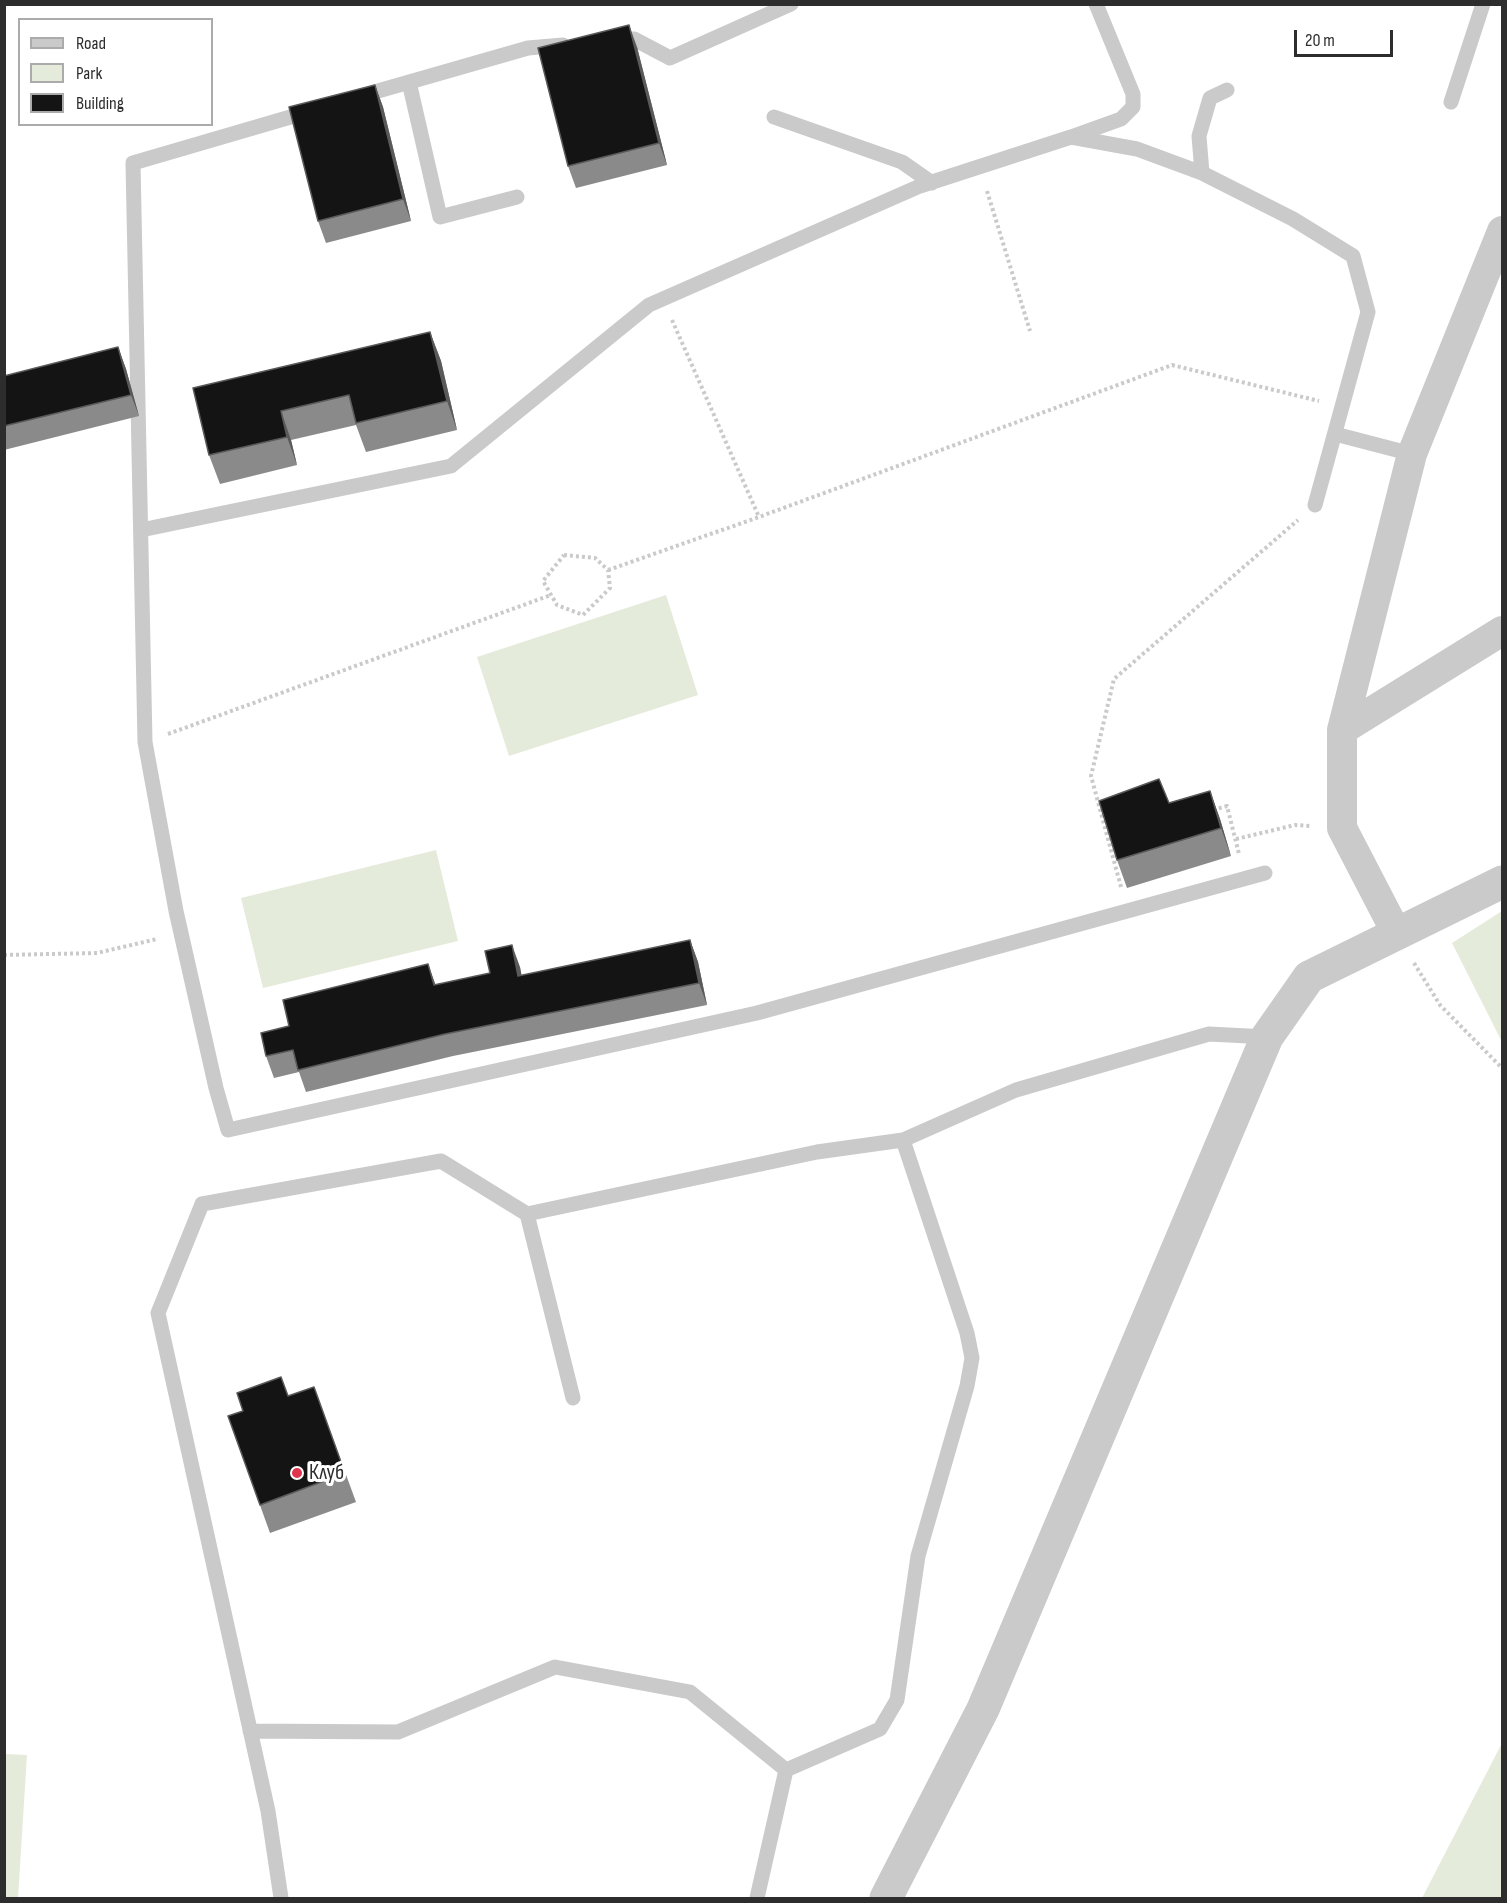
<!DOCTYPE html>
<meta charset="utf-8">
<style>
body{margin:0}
#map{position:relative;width:1507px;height:1903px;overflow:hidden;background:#fff;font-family:"Sofia Sans Condensed",sans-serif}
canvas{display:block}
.frame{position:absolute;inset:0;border:6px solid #2d2d2d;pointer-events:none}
.legend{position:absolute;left:18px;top:18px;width:195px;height:108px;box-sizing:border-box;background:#fff;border:2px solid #ababab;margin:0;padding:8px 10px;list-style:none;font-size:18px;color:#2d2d2d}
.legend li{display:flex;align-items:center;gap:12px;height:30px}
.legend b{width:30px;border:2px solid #ababab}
.scale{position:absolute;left:1294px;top:30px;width:99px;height:27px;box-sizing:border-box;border:3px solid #2d2d2d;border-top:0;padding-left:8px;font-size:18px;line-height:21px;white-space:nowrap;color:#2d2d2d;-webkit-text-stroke:4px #fff;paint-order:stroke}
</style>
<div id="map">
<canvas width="1507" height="1903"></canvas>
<div class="frame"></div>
<ul class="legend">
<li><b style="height:8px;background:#cacaca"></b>Road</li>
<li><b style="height:16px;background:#e5ebdb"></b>Park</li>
<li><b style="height:16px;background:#141414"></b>Building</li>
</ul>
<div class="scale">20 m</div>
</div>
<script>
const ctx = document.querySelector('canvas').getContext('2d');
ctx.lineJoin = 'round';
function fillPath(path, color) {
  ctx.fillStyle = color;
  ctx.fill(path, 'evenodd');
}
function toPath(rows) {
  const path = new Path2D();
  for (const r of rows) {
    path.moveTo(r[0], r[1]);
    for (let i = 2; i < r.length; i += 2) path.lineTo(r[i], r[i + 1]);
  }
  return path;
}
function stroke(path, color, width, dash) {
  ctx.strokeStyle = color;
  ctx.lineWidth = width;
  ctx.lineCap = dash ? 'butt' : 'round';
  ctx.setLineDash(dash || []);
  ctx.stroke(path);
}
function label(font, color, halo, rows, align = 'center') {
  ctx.font = font + ' "Sofia Sans Condensed",sans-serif';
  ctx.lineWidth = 6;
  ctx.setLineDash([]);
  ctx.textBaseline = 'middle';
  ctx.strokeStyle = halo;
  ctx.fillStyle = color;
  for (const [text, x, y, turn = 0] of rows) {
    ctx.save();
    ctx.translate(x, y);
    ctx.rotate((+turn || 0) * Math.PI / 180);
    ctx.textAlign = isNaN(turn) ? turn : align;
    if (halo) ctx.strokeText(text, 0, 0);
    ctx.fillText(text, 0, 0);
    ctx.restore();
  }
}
fillPath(toPath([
 [666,595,698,695,509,756,477,657],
 [436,850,458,941,263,988,241,898],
 [1502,911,1502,1042,1452,943],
 [1502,1741,1502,1898,1422,1898,1502,1743],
 [5,1754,27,1755,18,1898,5,1898]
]), '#e5ebdb');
stroke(toPath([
 [987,191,1030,331],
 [672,320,759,517],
 [564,555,595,558,608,570,610,588,583,615,557,605,543,581,564,555],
 [608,570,759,517,1172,365,1319,401],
 [168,734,551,595],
 [1213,810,1227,806,1239,854],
 [1236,839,1295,825,1311,826],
 [1121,887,1091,776,1114,679,1298,520],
 [4,955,97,953,157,939],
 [1414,963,1440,1005,1502,1068]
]), '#cacaca', 4, [3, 3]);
stroke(toPath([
 [614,41,634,39,670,58,791,4],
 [409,82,440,217,517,197],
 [357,97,528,48,563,45],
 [1451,102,1483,4],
 [311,111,133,163,145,742,176,911,216,1088,228,1130,757,1013,1265,873],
 [774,117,902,162,932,183],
 [1071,137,1121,119,1133,107,1133,94,1096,4],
 [1202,173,1199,136,1210,98,1227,90],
 [1335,434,1412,454],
 [141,530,451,466,649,305,920,186,1071,137,1137,149,1202,173,1293,219,1353,256,1368,312,1315,505],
 [527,1214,573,1398],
 [250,1731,398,1732,555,1667,690,1692,786,1770,757,1898],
 [786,1770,880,1729,897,1700,918,1556,967,1386,972,1358,967,1333,903,1140],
 [281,1898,268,1811,158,1313,202,1204,441,1161,527,1214,817,1152,903,1140,1016,1090,1209,1034,1267,1037]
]), '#cacaca', 15);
stroke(toPath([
 [1342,730,1502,631],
 [1397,934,1342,828,1342,730,1412,454,1502,231]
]), '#cacaca', 30);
stroke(toPath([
 [886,1898,983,1709,1267,1037,1309,977,1502,882]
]), '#cacaca', 33);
fillPath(toPath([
 [637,47,667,165,576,188,568,166],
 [375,85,383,107,411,221,326,243,318,221],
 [430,332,441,361,457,430,366,452,356,425,291,440,297,465,220,484,209,455,193,388],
 [118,347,126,369,139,416,4,450,4,376],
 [1210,791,1220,819,1231,856,1127,888,1117,860,1169,803],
 [690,940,698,962,707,1005,453,1056,306,1092,299,1072,274,1078,266,1056,289,1026,436,985,520,967,521,976],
 [314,1387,356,1502,270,1533,228,1416,288,1396]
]), '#8a8a8a');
fillPath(toPath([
 [629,25,637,47,667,165,659,143],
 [375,85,383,107,411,221,403,199],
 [430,332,441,361,457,430,447,401],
 [118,347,126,369,139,416,131,395],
 [281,411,291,440,297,465,287,437],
 [1210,791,1220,819,1231,856,1221,828],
 [690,940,698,962,707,1005,699,983],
 [512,945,520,967,526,998,518,976],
 [428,964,436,986,434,985]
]), '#5a5a5a');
const building = toPath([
 [629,25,659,143,568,166,538,48,629,25],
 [375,85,403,199,318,221,289,107,375,85],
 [430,332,447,401,356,423,349,395,281,411,287,437,209,455,193,388,430,332],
 [118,347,131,395,4,426,4,376,118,347],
 [1159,779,1169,803,1210,791,1221,828,1117,860,1099,801,1159,779],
 [690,940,699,983,445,1034,298,1070,293,1050,266,1056,261,1033,289,1026,283,1000,428,964,434,985,490,973,485,951,512,945,518,976,690,940],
 [281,1377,288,1396,314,1387,345,1473,260,1505,228,1416,243,1411,237,1393,281,1377]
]);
fillPath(building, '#141414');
stroke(building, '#5a5a5a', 1.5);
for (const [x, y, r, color] of [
 [297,1473,6,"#e0344f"]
]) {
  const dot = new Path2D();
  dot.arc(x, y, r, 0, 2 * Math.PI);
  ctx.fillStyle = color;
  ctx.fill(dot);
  stroke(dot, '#fff', 2);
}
label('22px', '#2d2d2d', '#fff', [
 ["Клуб",309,1473]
], 'left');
</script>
